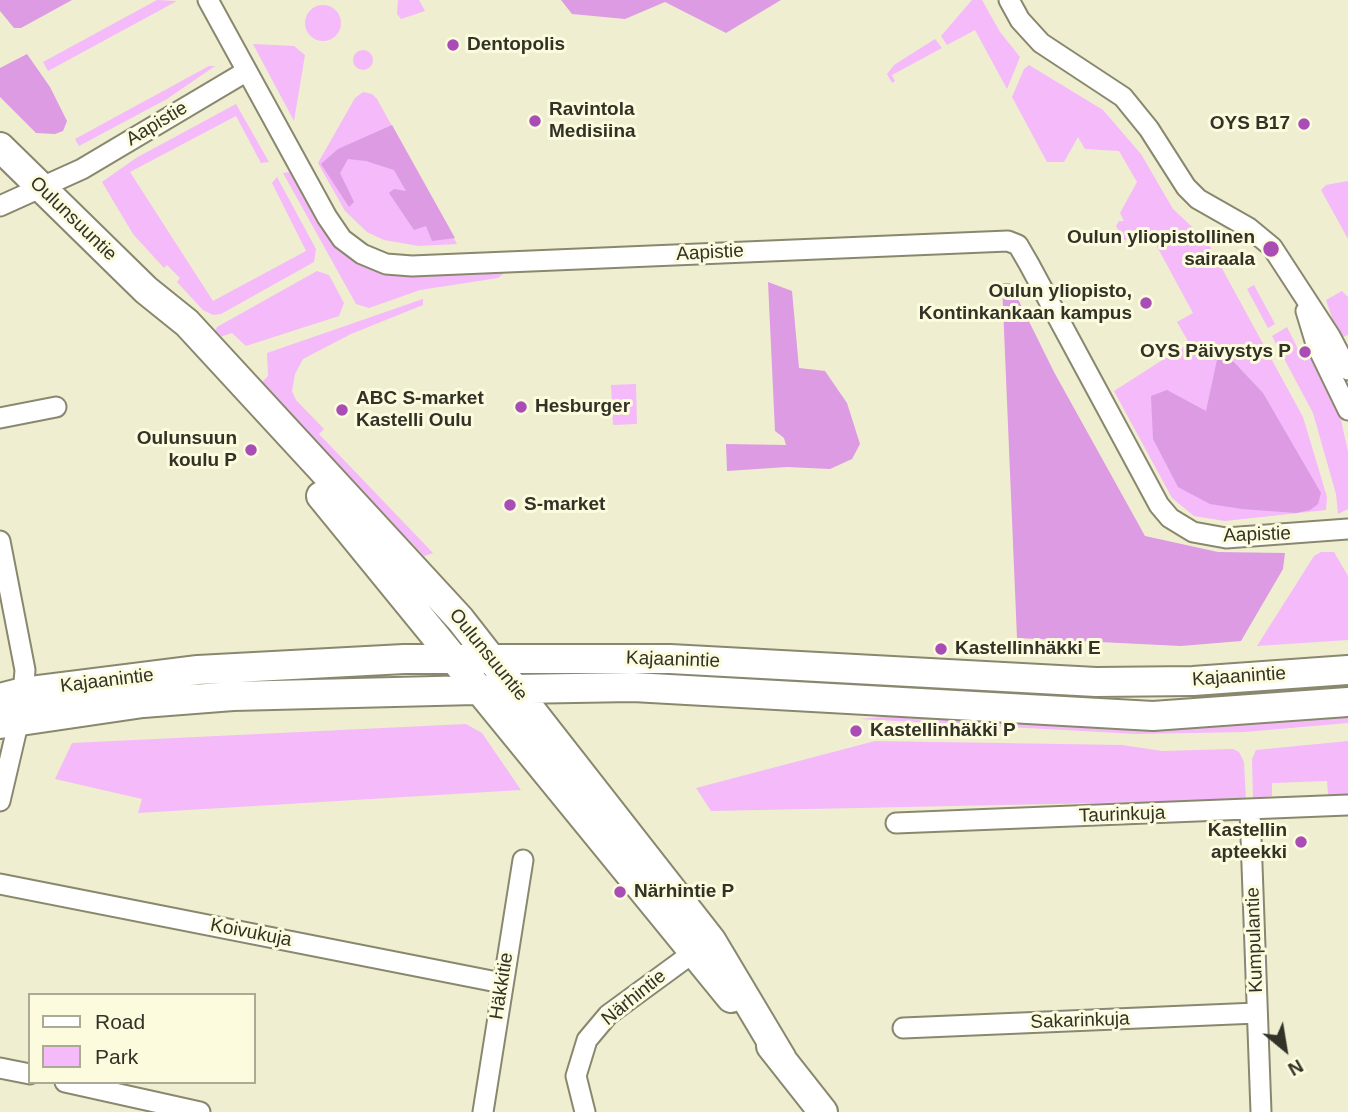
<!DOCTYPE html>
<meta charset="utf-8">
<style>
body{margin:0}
#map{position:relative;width:1348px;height:1112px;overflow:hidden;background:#efeed1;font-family:Helvetica,sans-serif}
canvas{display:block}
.legend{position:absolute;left:28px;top:993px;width:228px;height:91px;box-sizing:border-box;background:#fcfbde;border:2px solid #abab95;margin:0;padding:9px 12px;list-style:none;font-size:21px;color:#323227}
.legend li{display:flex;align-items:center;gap:14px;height:35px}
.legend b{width:35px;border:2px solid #abab95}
.north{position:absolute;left:1250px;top:1014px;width:70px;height:70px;-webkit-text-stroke:5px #fcfbde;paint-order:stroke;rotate:150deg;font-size:19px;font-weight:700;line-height:28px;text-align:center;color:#323227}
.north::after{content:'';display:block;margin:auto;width:24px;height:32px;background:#323227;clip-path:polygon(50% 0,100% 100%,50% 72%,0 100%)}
</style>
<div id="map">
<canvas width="1348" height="1112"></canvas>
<ul class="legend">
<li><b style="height:9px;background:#fff"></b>Road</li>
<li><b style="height:19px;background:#f4bafa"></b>Park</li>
</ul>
<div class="north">N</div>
</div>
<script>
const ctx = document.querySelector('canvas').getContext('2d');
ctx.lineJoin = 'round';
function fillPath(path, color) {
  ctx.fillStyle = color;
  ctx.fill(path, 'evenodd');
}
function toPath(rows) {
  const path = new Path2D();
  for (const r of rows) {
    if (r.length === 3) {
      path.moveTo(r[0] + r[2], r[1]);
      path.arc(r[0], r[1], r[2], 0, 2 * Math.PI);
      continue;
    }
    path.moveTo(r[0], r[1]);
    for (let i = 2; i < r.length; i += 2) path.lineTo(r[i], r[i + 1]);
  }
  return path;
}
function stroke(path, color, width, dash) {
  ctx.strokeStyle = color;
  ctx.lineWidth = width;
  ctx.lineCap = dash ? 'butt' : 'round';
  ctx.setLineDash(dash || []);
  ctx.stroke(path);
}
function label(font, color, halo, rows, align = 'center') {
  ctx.font = font + ' Helvetica,sans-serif';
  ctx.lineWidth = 6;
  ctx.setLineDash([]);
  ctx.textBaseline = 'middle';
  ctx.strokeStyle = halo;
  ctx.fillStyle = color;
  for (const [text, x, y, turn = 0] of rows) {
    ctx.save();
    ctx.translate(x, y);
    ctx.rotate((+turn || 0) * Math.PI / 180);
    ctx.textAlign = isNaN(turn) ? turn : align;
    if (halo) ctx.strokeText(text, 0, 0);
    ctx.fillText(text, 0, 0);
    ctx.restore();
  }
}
fillPath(toPath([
 [157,0,177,1,48,71,43,62],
 [398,0,419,0,425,11,401,19,397,14],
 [972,0,982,0,1000,32,1020,57,1007,89,975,30,947,45,941,36],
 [323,23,18],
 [935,39,942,48,892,75,895,81,892,83,887,74,894,65],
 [253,44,294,46,305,55,294,121],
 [363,60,10],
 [1029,65,1103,110,1141,154,1173,209,1207,241,1303,417,1327,497,1326,510,1225,521,1194,516,1172,498,1114,391,1189,343,1177,322,1193,313,1154,241,1124,240,1116,226,1119,221,1124,221,1120,213,1137,182,1119,151,1085,149,1078,137,1064,162,1047,162,1012,97,1024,69],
 [209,66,215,66,167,99,79,146,75,139],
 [363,92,372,94,377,99,457,244,419,246,384,240,367,232,345,211,318,163,355,98],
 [236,104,269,162,261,163,236,116,130,172,213,301,306,251,272,183,277,177,316,249,314,262,221,314,213,315,203,310,177,282,180,278,167,265,164,268,133,234,102,182,136,158],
 [291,172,336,246,360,264,382,272,501,270,503,274,498,278,420,290,369,308,356,304,283,173],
 [1348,181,1348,239,1321,190,1326,185],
 [317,271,329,275,344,303,339,316,246,346,232,333,217,338,214,333,217,327],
 [1254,285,1275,324,1268,328,1247,289],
 [1342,291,1348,297,1348,335,1339,338,1326,300],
 [423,299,423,305,351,334,303,359,295,374,292,391,296,400,324,429,319,434,433,553,424,556,260,384,268,376,267,353],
 [1287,327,1304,361,1313,357,1338,406,1348,452,1348,509,1338,514,1336,494,1313,413,1272,336],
 [636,384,637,424,613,425,611,385],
 [1321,552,1334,552,1348,576,1348,640,1257,646,1314,556],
 [904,715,1245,723,1348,716,1348,723,1245,732,1137,734,860,719],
 [466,724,482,733,521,790,138,813,142,799,55,779,72,743],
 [875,741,1122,745,1162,751,1233,749,1239,752,1244,762,1246,800,711,811,696,788],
 [1348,741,1348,794,1328,795,1327,781,1272,783,1272,796,1253,799,1252,759,1256,750]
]), '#f4bafa');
fillPath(toPath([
 [0,0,72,0,21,28,14,28,0,11],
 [561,0,781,0,726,33,665,2,625,19,572,14],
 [27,54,50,87,67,121,63,131,55,134,36,133,0,97,0,68],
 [392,125,455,238,432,241,426,226,414,230,389,193,394,189,406,191,394,170,366,161,348,159,340,173,354,202,349,207,321,164,338,149],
 [768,282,792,291,799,368,825,371,847,403,860,444,852,459,830,469,787,467,727,471,726,444,786,445,784,438,775,431],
 [1002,283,1010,283,1054,372,1145,536,1218,552,1285,553,1283,569,1241,641,1181,646,1017,638],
 [1224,357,1231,359,1263,393,1321,493,1318,504,1310,510,1296,513,1242,509,1210,504,1178,487,1153,439,1151,396,1167,390,1206,411,1217,360]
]), '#dc9be3');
const street = toPath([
 [208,0,327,217,342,239,362,254,386,264,412,266,1008,241,1018,245,1029,264,1159,505,1170,518,1193,532,1226,538,1348,529],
 [1009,0,1020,20,1041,43,1123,97,1149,129,1186,187,1198,199,1249,228,1272,247,1330,336,1348,370],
 [0,206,82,169,247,71],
 [1306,311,1316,344,1348,410],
 [0,418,56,407],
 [0,541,25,670,22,707,0,801],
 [1250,810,1261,1112],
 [896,823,1348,805],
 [0,884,502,983],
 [903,1028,1257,1013],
 [0,1068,30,1074],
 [65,1082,200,1112],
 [483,1112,523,860],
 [585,1112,576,1076,587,1040,608,1015,701,947]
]);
const secondary = toPath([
 [0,147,146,290,187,323,460,619,711,940,782,1059],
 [321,496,731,998],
 [0,698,23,692,198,670,404,659,670,659,1096,682,1193,681,1348,670],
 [0,724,143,703,233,696,516,689,633,687,1153,716,1348,702],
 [771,1046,823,1112]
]);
stroke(street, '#89886e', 23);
stroke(secondary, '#89886e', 32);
stroke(street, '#fff', 19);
stroke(secondary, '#fff', 28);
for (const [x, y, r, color] of [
 [453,45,7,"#aa4cb5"],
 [535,121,7,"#aa4cb5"],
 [1304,124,7,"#aa4cb5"],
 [1271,249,9,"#aa4cb5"],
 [1146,303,7,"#aa4cb5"],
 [1305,352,7,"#aa4cb5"],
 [521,407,7,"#aa4cb5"],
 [342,410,7,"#aa4cb5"],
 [251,450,7,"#aa4cb5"],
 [510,505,7,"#aa4cb5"],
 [941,649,7,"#aa4cb5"],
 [856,731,7,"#aa4cb5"],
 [1301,842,7,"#aa4cb5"],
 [620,892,7,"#aa4cb5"]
]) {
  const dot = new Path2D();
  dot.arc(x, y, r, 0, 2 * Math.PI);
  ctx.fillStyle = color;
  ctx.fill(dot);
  stroke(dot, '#fcfbde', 2.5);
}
label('bold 19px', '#323227', '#fcfbde', [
 ["Dentopolis",467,45],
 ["Ravintola",549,110],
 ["Medisiina",549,132],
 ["OYS B17",1290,124,"right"],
 ["Oulun yliopistollinen",1255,238,"right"],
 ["sairaala",1255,260,"right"],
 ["Oulun yliopisto,",1132,292,"right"],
 ["Kontinkankaan kampus",1132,314,"right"],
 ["OYS Päivystys P",1291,352,"right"],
 ["ABC S-market",356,399],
 ["Kastelli Oulu",356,421],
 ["Hesburger",535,407],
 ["Oulunsuun",237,439,"right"],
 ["koulu P",237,461,"right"],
 ["S-market",524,505],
 ["Kastellinhäkki E",955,649],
 ["Kastellinhäkki P",870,731],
 ["Kastellin",1287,831,"right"],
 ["apteekki",1287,853,"right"],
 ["Närhintie P",634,892]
], 'left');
label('19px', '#323227', '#fcfbde', [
 ["Aapistie",157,124,-31],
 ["Oulunsuuntie",73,219,44],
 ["Aapistie",710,253,-3],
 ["Aapistie",1257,535,-2],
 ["Oulunsuuntie",488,655,51],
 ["Kajaanintie",673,660,2],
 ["Kajaanintie",1239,677,-4],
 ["Kajaanintie",107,681,-7],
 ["Taurinkuja",1122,815,-2],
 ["Koivukuja",251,933,11],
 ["Kumpulantie",1255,940,-92],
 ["Häkkitie",502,986,-81],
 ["Närhintie",634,998,-39],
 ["Sakarinkuja",1080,1021,-2]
]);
</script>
